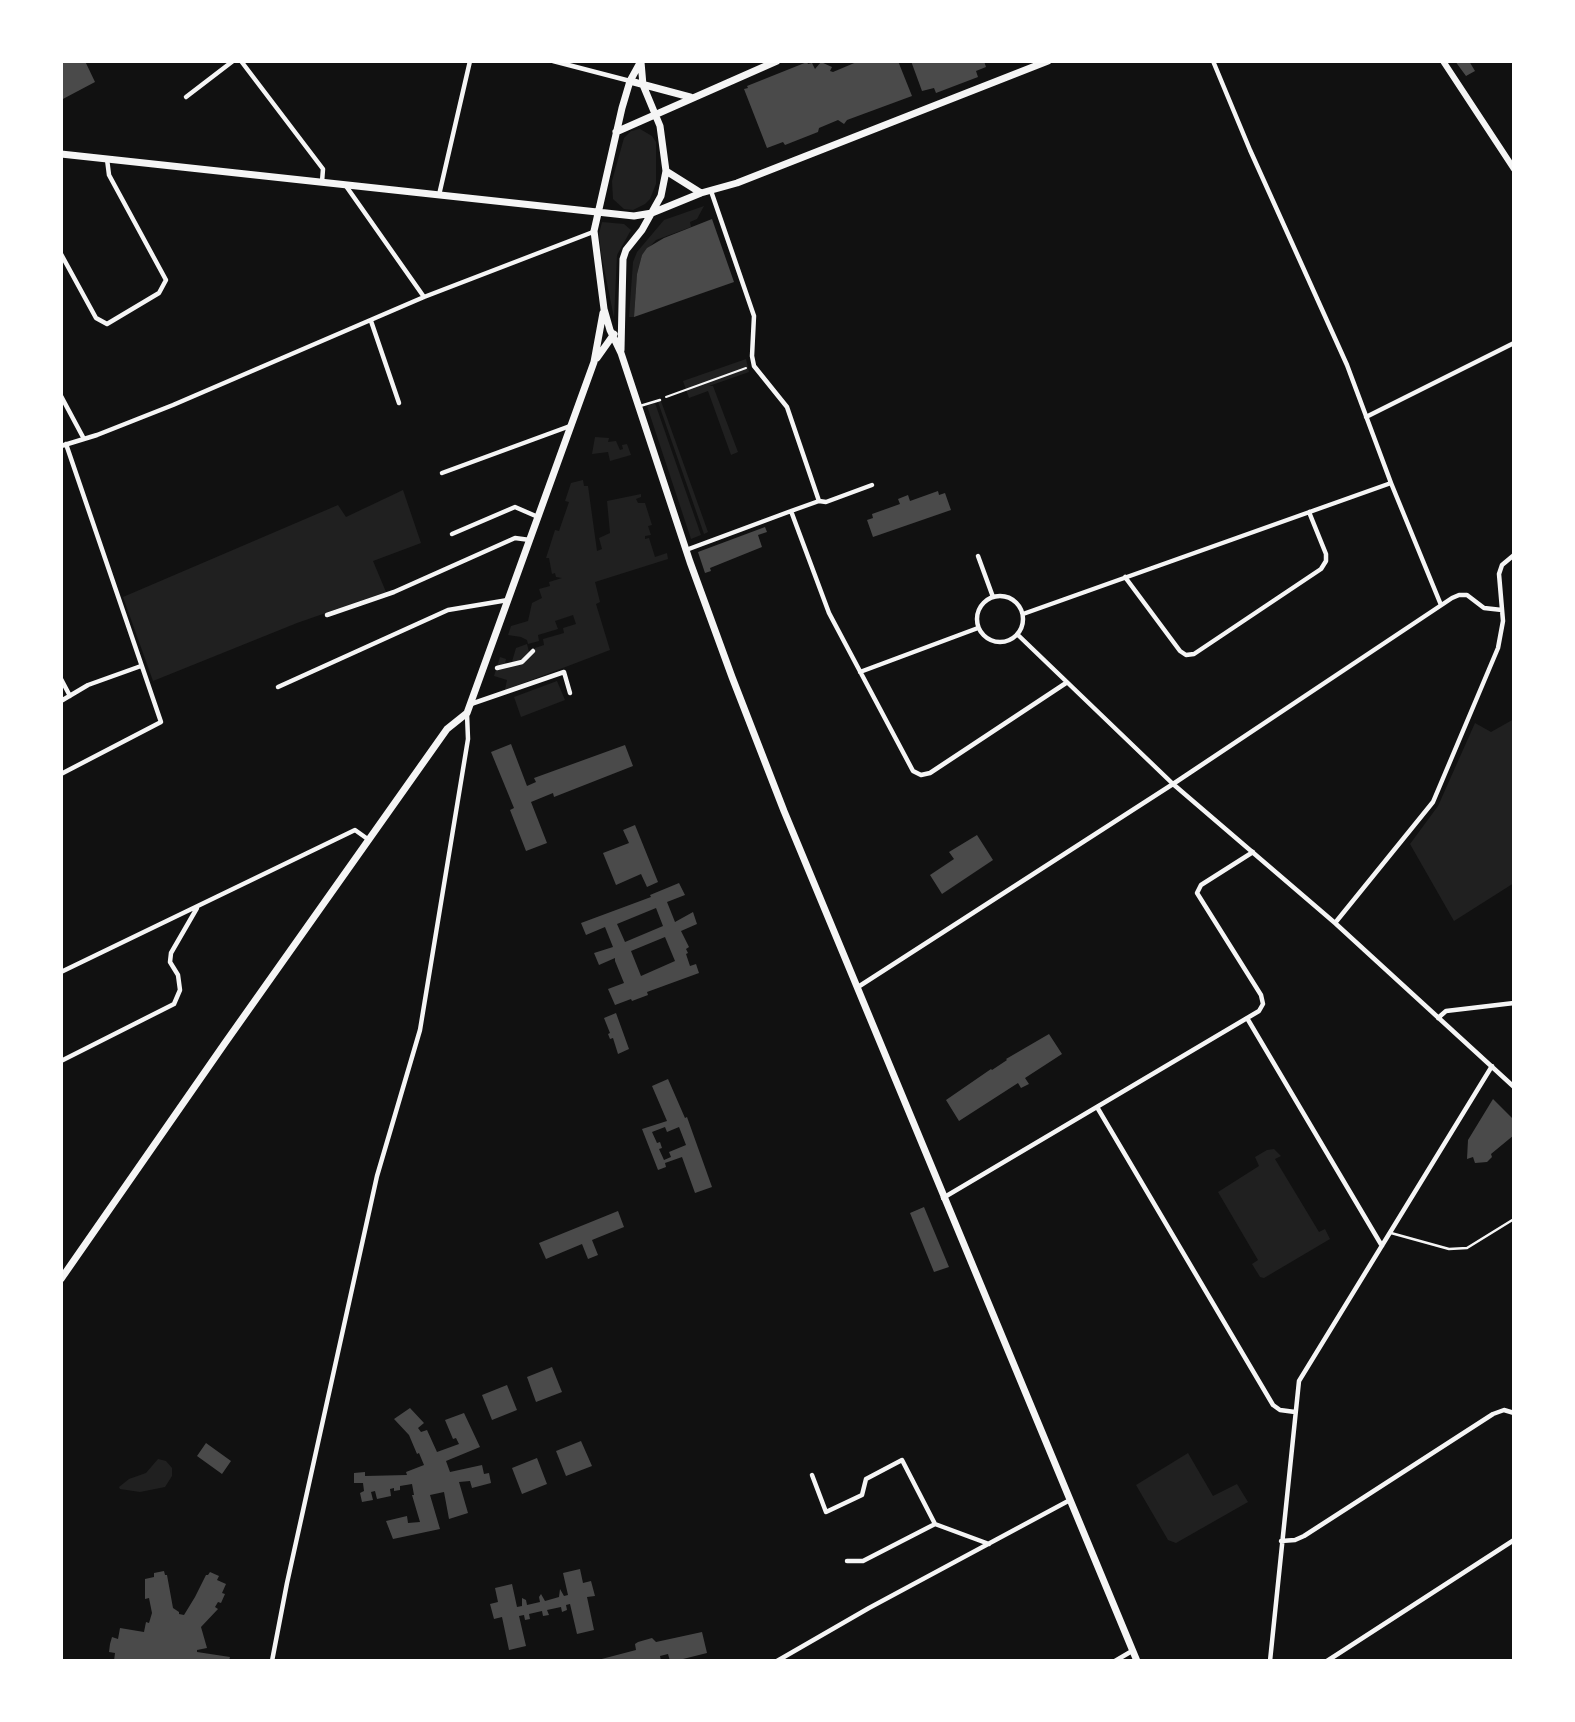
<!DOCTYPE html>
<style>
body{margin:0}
#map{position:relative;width:1575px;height:1722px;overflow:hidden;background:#111;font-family:Quicksand,sans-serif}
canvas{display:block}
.frame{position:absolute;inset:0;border:63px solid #fff;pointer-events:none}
</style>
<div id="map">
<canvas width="1575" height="1722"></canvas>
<div class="frame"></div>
</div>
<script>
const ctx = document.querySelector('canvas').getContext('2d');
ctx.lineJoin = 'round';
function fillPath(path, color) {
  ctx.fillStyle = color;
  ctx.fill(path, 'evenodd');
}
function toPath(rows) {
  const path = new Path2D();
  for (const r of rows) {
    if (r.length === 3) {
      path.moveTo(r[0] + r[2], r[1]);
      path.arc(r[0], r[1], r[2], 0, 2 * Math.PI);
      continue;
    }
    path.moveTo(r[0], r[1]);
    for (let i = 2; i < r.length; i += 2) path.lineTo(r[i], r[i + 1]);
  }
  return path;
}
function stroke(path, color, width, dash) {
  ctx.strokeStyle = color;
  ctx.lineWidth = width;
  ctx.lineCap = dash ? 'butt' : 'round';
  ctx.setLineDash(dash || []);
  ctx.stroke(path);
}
fillPath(toPath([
 [640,129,652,136,656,142,656,184,650,199,645,204,633,210,624,209,613,199,612,181,624,138,631,131],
 [704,206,697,219,690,222,691,227,656,240,642,255,637,274,634,317,629,317,633,262,637,252,664,220],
 [602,222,624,224,631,230,617,255,614,318,601,253,599,234],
 [746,359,749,372,709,386,713,386,738,452,731,455,708,391,689,398,683,381],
 [661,401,708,532,704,534,658,402],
 [655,403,701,535,691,539,647,406],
 [595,437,609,438,608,442,616,441,620,450,623,449,622,445,627,444,631,455,610,461,608,452,592,454],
 [583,480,584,486,588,486,597,551,602,549,599,538,610,533,607,501,641,494,641,497,636,499,638,503,645,503,652,525,648,526,651,535,645,536,645,539,649,538,655,557,667,553,668,559,595,582,600,602,596,604,610,650,505,690,507,680,494,676,500,657,506,659,505,663,511,665,516,648,527,644,529,652,535,650,535,648,544,645,543,639,564,633,563,628,576,624,573,615,555,621,558,629,538,635,539,641,528,644,527,640,521,637,508,635,511,626,528,621,532,603,542,598,539,589,550,586,549,582,562,578,556,577,555,573,552,574,549,558,546,558,555,530,559,531,569,502,565,501,571,483],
 [403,490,421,543,373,561,386,592,297,623,153,681,123,597,338,505,346,517],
 [557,681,565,700,521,717,514,697],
 [1514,719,1514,883,1454,921,1410,844,1438,806,1475,723,1491,732],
 [1274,1149,1281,1156,1275,1159,1319,1232,1325,1229,1330,1239,1264,1278,1260,1277,1252,1264,1258,1260,1218,1192,1259,1166,1255,1157,1267,1150],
 [1188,1453,1213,1496,1237,1484,1248,1502,1176,1543,1168,1540,1136,1485],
 [158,1459,166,1461,172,1468,172,1476,165,1487,140,1492,120,1489,119,1487,129,1479,146,1473]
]), '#202020');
fillPath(toPath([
 [61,61,85,61,95,82,61,100],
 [859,61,898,61,912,96,847,120,844,124,838,120,819,128,818,132,785,145,783,142,767,148,744,89,748,88,747,86,807,62,808,64,812,63,815,69,821,62,832,67,830,71,833,72],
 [911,61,984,61,986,67,976,71,978,77,936,93,934,88,922,91],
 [1455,61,1469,61,1475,71,1466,76],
 [712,219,734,282,634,317,637,274,642,255,647,248,664,238],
 [938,491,939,495,945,493,951,510,873,537,867,520,873,518,872,514,900,504,898,499,908,495,910,501],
 [765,527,767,532,758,535,762,547,710,568,711,571,705,573,698,552],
 [511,744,527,786,536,782,534,778,625,745,633,766,554,797,553,793,531,802,547,843,526,851,510,810,514,808,491,752],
 [635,825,658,882,647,887,641,874,616,885,603,853,629,843,623,830],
 [977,835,993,860,942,894,930,875,954,859,949,852],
 [679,883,685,895,667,902,675,922,693,912,697,924,681,931,689,947,686,949,688,953,686,954,690,966,696,964,699,973,647,992,648,995,632,1001,631,999,615,1005,608,989,624,983,615,961,615,958,599,965,594,953,613,947,605,927,586,935,581,923,651,897,650,895],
 [656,908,663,926,625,942,617,924],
 [665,937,675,961,641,976,631,951],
 [616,1013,629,1049,618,1054,613,1038,610,1039,608,1034,610,1033,604,1018],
 [1049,1034,1062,1054,1025,1078,1029,1084,1021,1088,1018,1083,959,1121,946,1100,991,1069,992,1070,1007,1060,1006,1059],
 [668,1079,685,1118,687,1117,712,1187,695,1193,682,1157,665,1163,666,1167,658,1170,642,1129,667,1121,652,1086],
 [665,1127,667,1132,679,1127,686,1145,669,1152,671,1157,664,1160,659,1149,662,1148,660,1142,657,1143,652,1132],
 [1493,1099,1514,1120,1514,1135,1491,1154,1492,1157,1487,1162,1475,1163,1473,1157,1467,1159,1468,1140],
 [924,1207,949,1267,934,1272,910,1213],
 [618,1211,624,1227,592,1240,598,1255,588,1259,582,1244,546,1259,539,1243],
 [552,1367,562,1392,536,1402,527,1377],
 [507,1385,517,1410,492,1420,482,1395],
 [410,1408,424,1423,418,1428,421,1432,427,1430,437,1452,459,1444,456,1438,453,1439,445,1420,464,1413,480,1447,446,1461,450,1472,482,1465,484,1474,489,1473,491,1483,472,1488,470,1481,459,1482,468,1513,449,1519,444,1492,430,1495,440,1529,393,1539,386,1521,407,1516,408,1523,420,1522,412,1495,414,1495,412,1484,400,1486,400,1490,394,1491,394,1488,390,1489,391,1496,377,1499,375,1491,371,1492,373,1500,362,1502,360,1493,364,1491,363,1483,354,1483,354,1473,365,1472,365,1476,407,1475,406,1472,424,1465,419,1453,417,1454,409,1435,394,1419],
 [581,1441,592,1466,566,1476,556,1451],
 [206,1443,231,1461,222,1474,197,1456],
 [537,1458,547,1484,522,1494,512,1468],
 [580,1569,583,1583,591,1581,595,1596,587,1597,594,1630,577,1634,570,1604,566,1605,567,1610,562,1612,561,1607,547,1610,549,1615,543,1616,542,1611,529,1614,530,1619,525,1620,524,1615,519,1616,526,1646,509,1650,502,1617,494,1619,490,1604,498,1602,495,1588,512,1584,517,1607,522,1606,522,1598,526,1600,527,1605,540,1602,539,1597,541,1594,545,1601,559,1597,560,1589,564,1596,568,1595,563,1573],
 [164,1571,165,1575,167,1575,173,1608,179,1612,179,1614,184,1615,195,1597,206,1575,208,1575,210,1572,219,1576,217,1580,226,1584,222,1593,225,1594,221,1603,218,1602,215,1607,218,1609,201,1627,207,1648,197,1650,197,1652,230,1657,229,1661,114,1661,115,1653,109,1652,110,1644,112,1637,118,1639,120,1628,144,1632,146,1622,149,1623,152,1613,149,1598,145,1599,145,1579,154,1577,154,1573],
 [702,1632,707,1653,675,1661,670,1661,668,1654,660,1656,661,1661,594,1661,636,1650,635,1644,638,1642,652,1638,656,1642]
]), '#4a4a4a');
stroke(toPath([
 [666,397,746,368]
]), '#f5f5f5', 2);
stroke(toPath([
 [640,406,660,400],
 [1391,1233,1449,1249,1467,1248,1514,1219]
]), '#f5f5f5', 2.5);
stroke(toPath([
 [241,61,323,169,322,182],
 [553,61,630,81],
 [1213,61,1250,150,1347,365,1391,483,1441,605],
 [186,97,233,61],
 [346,186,424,297],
 [711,191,754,316,752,356,754,366,787,407,819,501],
 [439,195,470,61],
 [61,254,96,318,107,324,159,293,166,280,109,175,107,159],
 [371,321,399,403],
 [61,396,84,439],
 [1366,417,1514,343],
 [61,446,97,435,173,405,424,297,593,232],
 [442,473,570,426],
 [791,511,829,613,913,771,921,775,930,773,1066,683],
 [452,534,515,507,538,517],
 [686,550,791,511,819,501,826,502,872,485],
 [978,556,993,597],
 [1125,577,1180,651,1186,655,1194,654,1321,569,1326,561,1326,554,1309,512],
 [1000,619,23],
 [1023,614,1391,483],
 [327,615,394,592,515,538,530,540],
 [1018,635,1173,784,1335,923,1514,1087],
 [497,668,522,662,533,651],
 [860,672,978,628],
 [61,679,70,696],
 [278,687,448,610,508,600],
 [61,701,88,685,141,666],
 [471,704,564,672,570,693],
 [61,774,161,722,66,444],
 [1335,923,1433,802,1498,648,1503,621,1499,574,1502,565,1514,555],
 [61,972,355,830,369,840],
 [858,987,1173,784,1452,598,1459,595,1467,595,1484,608,1502,610],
 [1247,1018,1382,1246],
 [1438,1018,1446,1011,1514,1003],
 [61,1061,174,1004,180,990,178,975,170,962,171,953,197,908],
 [1097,1107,1273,1405,1280,1410,1295,1412],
 [943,1198,1259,1011,1263,1004,1261,995,1197,893,1201,885,1253,852],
 [812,1475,826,1512,862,1495,866,1479,902,1460,935,1524,989,1544],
 [1281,1541,1295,1540,1304,1536,1493,1414,1504,1410,1514,1413],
 [847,1561,863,1561,935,1524],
 [272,1661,287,1583,377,1176,420,1030,468,739,467,714],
 [777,1661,869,1608,1070,1500],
 [1115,1661,1132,1651],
 [1270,1661,1299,1381,1492,1066],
 [1327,1661,1514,1540]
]), '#f5f5f5', 4.5);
stroke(toPath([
 [1443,61,1514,169]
]), '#f5f5f5', 6);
stroke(toPath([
 [641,61,630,81,622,108,594,231,604,309,610,330,621,353,690,562,732,677,784,811,1137,1661],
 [630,81,690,97],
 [616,132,777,61],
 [61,154,634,216,652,213,701,193,737,183,1048,61],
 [666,171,701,193],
 [621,350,623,259,626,250,642,230,661,196,666,171,660,126,643,85,641,62],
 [597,358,614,334],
 [61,1279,225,1043,447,729,467,713,594,362,603,313]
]), '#f5f5f5', 7);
</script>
